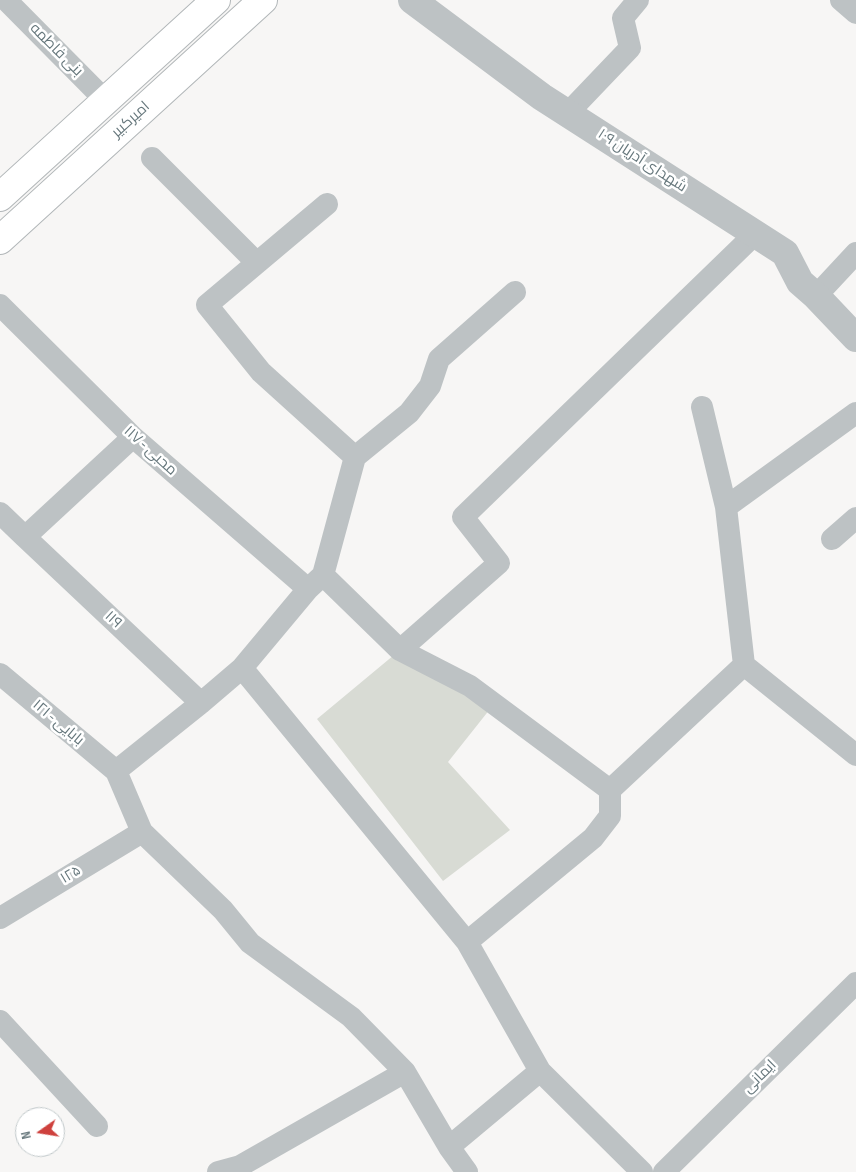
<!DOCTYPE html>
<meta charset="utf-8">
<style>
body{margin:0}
#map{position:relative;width:856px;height:1172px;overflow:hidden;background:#f7f6f5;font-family:"Sofia Sans Condensed",sans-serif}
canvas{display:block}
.north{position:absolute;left:15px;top:1107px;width:50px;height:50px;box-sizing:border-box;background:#fff;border:1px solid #c2c9cb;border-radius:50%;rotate:257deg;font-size:14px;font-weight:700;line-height:20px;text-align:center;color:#66777c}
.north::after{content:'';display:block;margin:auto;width:18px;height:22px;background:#ce413d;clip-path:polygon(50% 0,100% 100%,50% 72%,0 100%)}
</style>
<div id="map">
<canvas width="856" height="1172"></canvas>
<div class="north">N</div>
</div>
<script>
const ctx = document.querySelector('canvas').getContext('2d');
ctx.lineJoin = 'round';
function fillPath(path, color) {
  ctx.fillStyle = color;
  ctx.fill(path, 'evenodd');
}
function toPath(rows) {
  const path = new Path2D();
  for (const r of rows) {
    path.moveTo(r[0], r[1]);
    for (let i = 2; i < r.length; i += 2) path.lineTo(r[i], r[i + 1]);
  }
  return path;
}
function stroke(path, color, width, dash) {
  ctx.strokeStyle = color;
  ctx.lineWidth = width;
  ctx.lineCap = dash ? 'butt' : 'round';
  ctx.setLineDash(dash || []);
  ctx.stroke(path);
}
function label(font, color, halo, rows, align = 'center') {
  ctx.font = font + ' "Sofia Sans Condensed",Cairo,sans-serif';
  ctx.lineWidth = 5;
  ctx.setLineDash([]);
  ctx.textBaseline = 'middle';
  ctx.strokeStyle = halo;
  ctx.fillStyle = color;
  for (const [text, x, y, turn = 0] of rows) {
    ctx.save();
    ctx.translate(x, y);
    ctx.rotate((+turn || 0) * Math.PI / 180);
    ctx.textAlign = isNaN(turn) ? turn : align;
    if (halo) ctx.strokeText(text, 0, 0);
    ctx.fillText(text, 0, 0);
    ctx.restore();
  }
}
fillPath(toPath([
 [400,650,494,704,448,762,510,830,443,881,317,719]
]), '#d8dbd4');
const primary = toPath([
 [0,197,216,0],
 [0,240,263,0]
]);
stroke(primary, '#b1b6b8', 30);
stroke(toPath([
 [6,0,106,101],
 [841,0,856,13],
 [567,114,630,48,623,18,638,0],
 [152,158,257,263],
 [327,204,207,305,261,372,355,457],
 [816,296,856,253],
 [0,305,133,437,308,589],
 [702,407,726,507,744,665,856,755],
 [133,437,25,537,201,703],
 [726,507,856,413],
 [0,513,25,537],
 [832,539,856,518],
 [323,575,355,457,409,413,430,386,439,359,515,292],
 [400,650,499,563,463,517,755,234],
 [242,668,467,942,593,838,610,816,610,790,470,686,400,650,323,575,308,589,242,668,201,703,116,771,142,832,223,910,250,943,351,1017,405,1072,449,1147,467,1172],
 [0,674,116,771],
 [610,790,744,665],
 [0,918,142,832],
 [467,942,540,1071,642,1172],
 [0,1021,97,1126],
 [449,1147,540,1071],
 [218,1172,240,1166,405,1072],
 [664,1172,856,983]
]), '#bdc2c4', 22);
stroke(toPath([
 [412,0,542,97,785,253,800,282,816,296,856,338]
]), '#bdc2c4', 28);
stroke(primary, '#fff', 28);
label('15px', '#66777c', '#fff', [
 ["بنی فاطمه",56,50,45],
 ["امیرکبیر",131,120,-42],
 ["شهدای آدریان ۱۰۹",642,161,33],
 ["محبی - ۱۱۷",150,451,42],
 ["۱۱۹",113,620,43],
 ["بابایی - ۱۲۱",58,723,40],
 ["۱۲۵",71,875,-31],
 ["ایمانی",760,1077,-45]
]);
</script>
